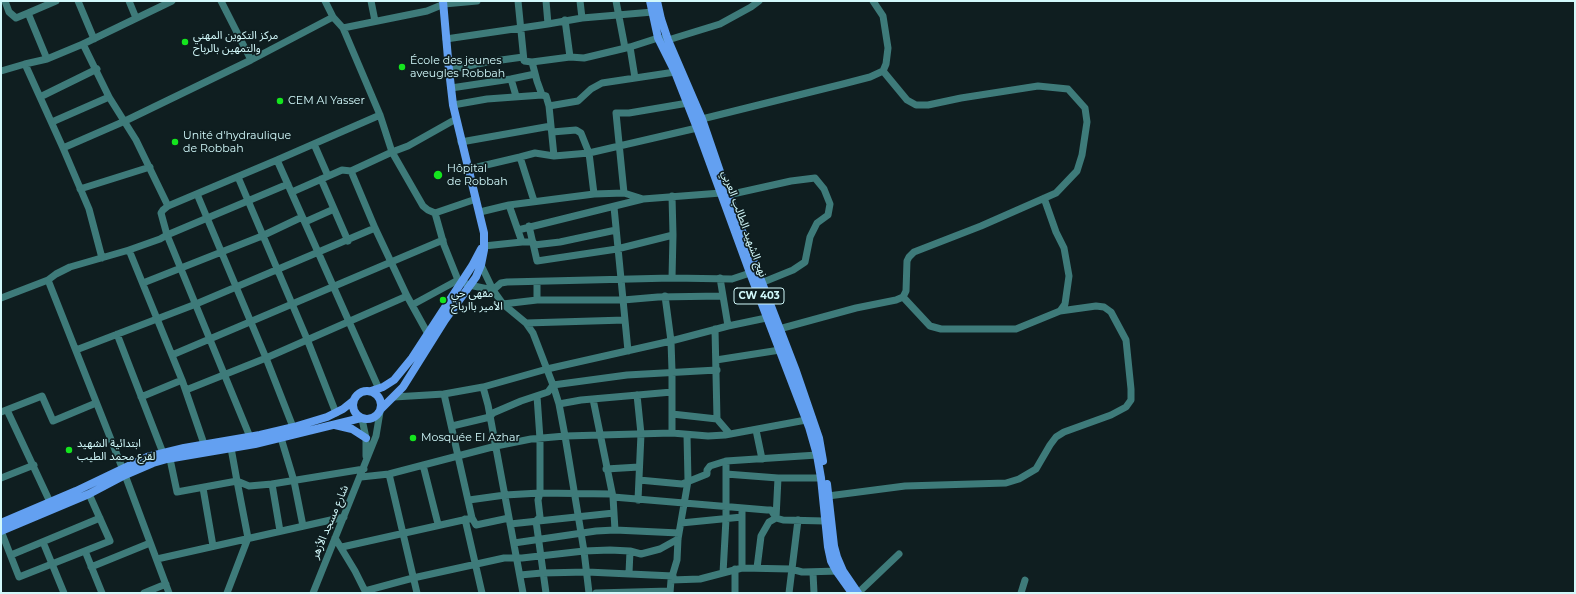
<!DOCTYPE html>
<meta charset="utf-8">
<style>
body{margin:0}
#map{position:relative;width:1576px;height:594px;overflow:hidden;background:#0f1e20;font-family:Montserrat,sans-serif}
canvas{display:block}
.frame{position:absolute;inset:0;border:2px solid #d2f9fb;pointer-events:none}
</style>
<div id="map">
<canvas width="1576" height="594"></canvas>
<div class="frame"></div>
</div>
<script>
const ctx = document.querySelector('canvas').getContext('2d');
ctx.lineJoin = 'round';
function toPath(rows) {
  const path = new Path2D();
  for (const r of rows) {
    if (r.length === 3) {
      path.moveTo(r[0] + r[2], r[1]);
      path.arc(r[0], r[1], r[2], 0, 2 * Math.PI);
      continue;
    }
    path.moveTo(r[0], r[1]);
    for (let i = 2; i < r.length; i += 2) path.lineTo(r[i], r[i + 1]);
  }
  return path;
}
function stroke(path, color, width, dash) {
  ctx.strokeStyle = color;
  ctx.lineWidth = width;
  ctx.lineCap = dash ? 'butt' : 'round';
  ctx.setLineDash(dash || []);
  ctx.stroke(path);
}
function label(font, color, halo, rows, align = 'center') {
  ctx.font = font + ' Montserrat,"Noto Sans Arabic",sans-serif';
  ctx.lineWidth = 3.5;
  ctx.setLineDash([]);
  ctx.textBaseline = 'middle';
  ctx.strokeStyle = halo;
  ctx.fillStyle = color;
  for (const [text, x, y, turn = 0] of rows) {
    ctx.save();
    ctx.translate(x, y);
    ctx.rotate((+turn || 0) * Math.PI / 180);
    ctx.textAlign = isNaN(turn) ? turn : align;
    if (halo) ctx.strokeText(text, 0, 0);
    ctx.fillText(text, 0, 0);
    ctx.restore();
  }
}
stroke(toPath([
 [5,1,9,12,16,18,28,13,47,59],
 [78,1,94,39],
 [129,1,136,18],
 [221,1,251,60],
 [325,1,333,17,343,28,380,115,392,152,423,206,428,210,435,213,476,199],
 [371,1,375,21],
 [518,1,524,61,532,62,570,57,584,58,630,47,658,38,668,40,720,24,751,7,759,1],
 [546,1,548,24,582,18,653,12],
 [580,1,582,18],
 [616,1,625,48],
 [28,13,56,1],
 [565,20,570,57],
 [343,28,427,11,444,4,477,1],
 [446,39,548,24],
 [83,44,109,97,136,140,168,206],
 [630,47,635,78],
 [532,62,537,81,542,95,546,96,549,106,554,156],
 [449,70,487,62,523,57],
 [1,71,25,64],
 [511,79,516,96],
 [451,88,511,79,535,74],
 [40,97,97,69],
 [453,105,487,99,542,95],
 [549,106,578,101,591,89,602,83,675,72],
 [702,119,843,84,870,77,883,71,886,64,888,48,883,16,873,1],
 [52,122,109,97],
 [552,132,576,130,581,133,589,153,594,194],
 [461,142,551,126],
 [314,144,328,176],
 [63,148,125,121,251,60,333,17],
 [520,157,534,201],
 [277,160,379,389],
 [469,169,520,157,535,153,554,156,589,153,697,128],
 [238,177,307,339,336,413],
 [321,179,348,241],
 [80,189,150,167],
 [292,192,342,170,351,171],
 [624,193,616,113,629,113,688,103],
 [197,194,266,358,293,427],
 [728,195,791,181,815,178,824,189,830,204,828,215,817,223,810,237,805,262,793,270,761,283],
 [509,205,522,242],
 [614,207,628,351],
 [480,212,509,205,594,194,624,193,643,199,721,193],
 [435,213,444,245,458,280,469,285,493,290],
 [305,222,334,209],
 [529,226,537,261,617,249,673,235,672,196],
 [518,230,643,199],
 [534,245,560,242,616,230],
 [484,246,522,242,533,242],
 [129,250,182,380,204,444],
 [102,258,89,209,63,148,25,64,47,59,83,44,172,1],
 [481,265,493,290,503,304,526,323,533,333,553,385,559,404,565,436,584,551,589,593],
 [672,278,673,235],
 [720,278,728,326],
 [537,282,537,300],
 [143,283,262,236,302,217],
 [493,290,501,283,507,282,672,278,732,279,750,273],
 [665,296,671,341,672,371,672,433],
 [903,297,930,326,941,329,1016,329,1060,311,1065,304,1069,276,1064,248,1056,232,1044,198],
 [1,298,48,280],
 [503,304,537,300,623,300,658,297,722,296],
 [412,305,458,280],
 [526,323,625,320],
 [715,329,717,419,729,433],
 [779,329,856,308,896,300,903,297,906,291,907,261,909,257,914,252,981,226,1056,193,1077,171,1082,155,1087,122,1085,108,1068,89,1038,86,961,98,928,105,916,105,907,100,883,71],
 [117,334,163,453],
 [428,334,407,296,375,228,351,171,392,152,408,146,456,119],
 [76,350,196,304,375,228],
 [172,355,443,240],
 [716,360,780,350],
 [483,387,488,405,523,593],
 [186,390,266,358,407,296],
 [444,394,472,518,476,525,509,518],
 [637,395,641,434,638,500],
 [537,396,540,439,540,493,538,500,540,517,536,521,546,593],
 [141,397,182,380],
 [394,397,444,394,483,387,547,369,671,341,728,326,771,317],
 [593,399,613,497,615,530],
 [559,404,581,400,672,392],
 [7,410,50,502],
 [1,412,42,396,53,421,96,403],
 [672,414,717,419],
 [362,419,366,438,366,456],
 [452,426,490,417,493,413,521,401,548,392,553,385,627,375,717,370],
 [756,430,762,459],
 [250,437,167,235,288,184],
 [281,438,294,481,303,526],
 [231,448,237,481,249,486,272,484,364,469],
 [170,459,177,492,237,481,248,538,227,593],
 [423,465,438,524],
 [606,469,639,467],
 [389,474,417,593],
 [726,474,778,478,821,478],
 [361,477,389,474,496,446,531,439,565,436,672,433,708,436,725,435,806,420],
 [1,478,34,465],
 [639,480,682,484,707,474,707,470,710,466,726,461,817,455],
 [272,484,280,531],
 [203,488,213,546],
 [828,496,905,486,1006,483,1019,479,1036,469,1050,445,1056,437,1064,432,1111,415,1126,407,1131,400,1131,389,1126,340,1111,312,1104,307,1096,306,1060,311],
 [613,497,767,510,771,510,776,518,783,520,825,521],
 [469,500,505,495,540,493,611,494],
 [465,519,482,593],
 [681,523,742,517],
 [510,524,614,513],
 [1,531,19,577,110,541,89,494],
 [335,538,355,571,365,591,413,578,504,558,522,558,584,551,610,550,630,551,641,554,660,549,678,539],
 [43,542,64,593],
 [514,543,596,531,615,530,679,533],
 [342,547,472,518],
 [85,551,102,593],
 [11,555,100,518],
 [157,559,344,517],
 [91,567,150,543],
 [742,568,742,512],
 [757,568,761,536,769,522,776,518,778,478],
 [629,573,630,551],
 [723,573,726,519,726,461],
 [813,573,814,593],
 [520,575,542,573,587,572,673,576],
 [671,580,700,579,742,568,791,569,802,572,840,571],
 [144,593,166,584],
 [169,593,125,475,48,280,56,274,70,267,129,250,160,239,167,235,161,213,163,210,168,206,277,160,380,115],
 [313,593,376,436,380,412],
 [596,593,670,591],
 [670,593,671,580,677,560,678,539,688,481,687,435],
 [735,593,735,569],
 [789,593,798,520],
 [858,593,899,554],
 [1021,593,1025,580]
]), '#3e7b7a', 7);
stroke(toPath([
 [650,1,658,38,675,72,697,128,750,273,809,427,817,455,821,478,828,547,831,561,837,572,852,593],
 [657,1,661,19,668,40,702,119,727,192,796,371,819,438,823,461],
 [367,405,14],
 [371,391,383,387,394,380,412,358,472,266,481,249],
 [381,409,403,387,445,320,476,277,481,265,484,250,484,233,453,105,449,70,443,1],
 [335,425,352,429,366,438],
 [827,484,834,546,837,557,843,571,858,593],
 [1,523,76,491,147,457,184,448,260,435,294,427,327,417,343,409,353,401],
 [1,531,89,494,125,475,153,463,167,459,255,444,361,418]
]), '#63a0f1', 8);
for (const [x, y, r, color] of [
 [185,42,4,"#14e51e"],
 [402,67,4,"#14e51e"],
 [280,101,4,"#14e51e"],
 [175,142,4,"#14e51e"],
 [438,175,5,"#14e51e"],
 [443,300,4,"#14e51e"],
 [413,438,4,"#14e51e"],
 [69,450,4,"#14e51e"]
]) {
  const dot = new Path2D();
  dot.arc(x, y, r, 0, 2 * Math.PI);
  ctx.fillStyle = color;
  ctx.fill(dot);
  stroke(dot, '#0f1e20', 1.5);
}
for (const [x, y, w] of [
 [759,296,50]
]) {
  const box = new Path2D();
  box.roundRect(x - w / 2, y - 8, w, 16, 3);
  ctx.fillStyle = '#0f1e20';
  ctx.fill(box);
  stroke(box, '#d2f9fb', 1);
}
label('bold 10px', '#d2f9fb', null, [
 ["CW 403",759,296]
]);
label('11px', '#d2f9fb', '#0f1e20', [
 ["مركز التكوين المهني",193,36],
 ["والتمهين بالرباح",193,49],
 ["École des jeunes",410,61],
 ["aveugles Robbah",410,74],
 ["CEM Al Yasser",288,101],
 ["Unité d'hydraulique",183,136],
 ["de Robbah",183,149],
 ["Hôpital",447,169],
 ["de Robbah",447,182],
 ["مقهى حي",451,294],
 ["الأمير باارباح",451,307],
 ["Mosquée El Azhar",421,438],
 ["ابتدائية الشهيد",77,444],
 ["لقرع محمد الطيب",77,457]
], 'left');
label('11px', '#d2f9fb', '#0f1e20', [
 ["نهج الشهيد الطالب العربي",744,224,70],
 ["شارع مسجد الأزهر",330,522,-67]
]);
</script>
